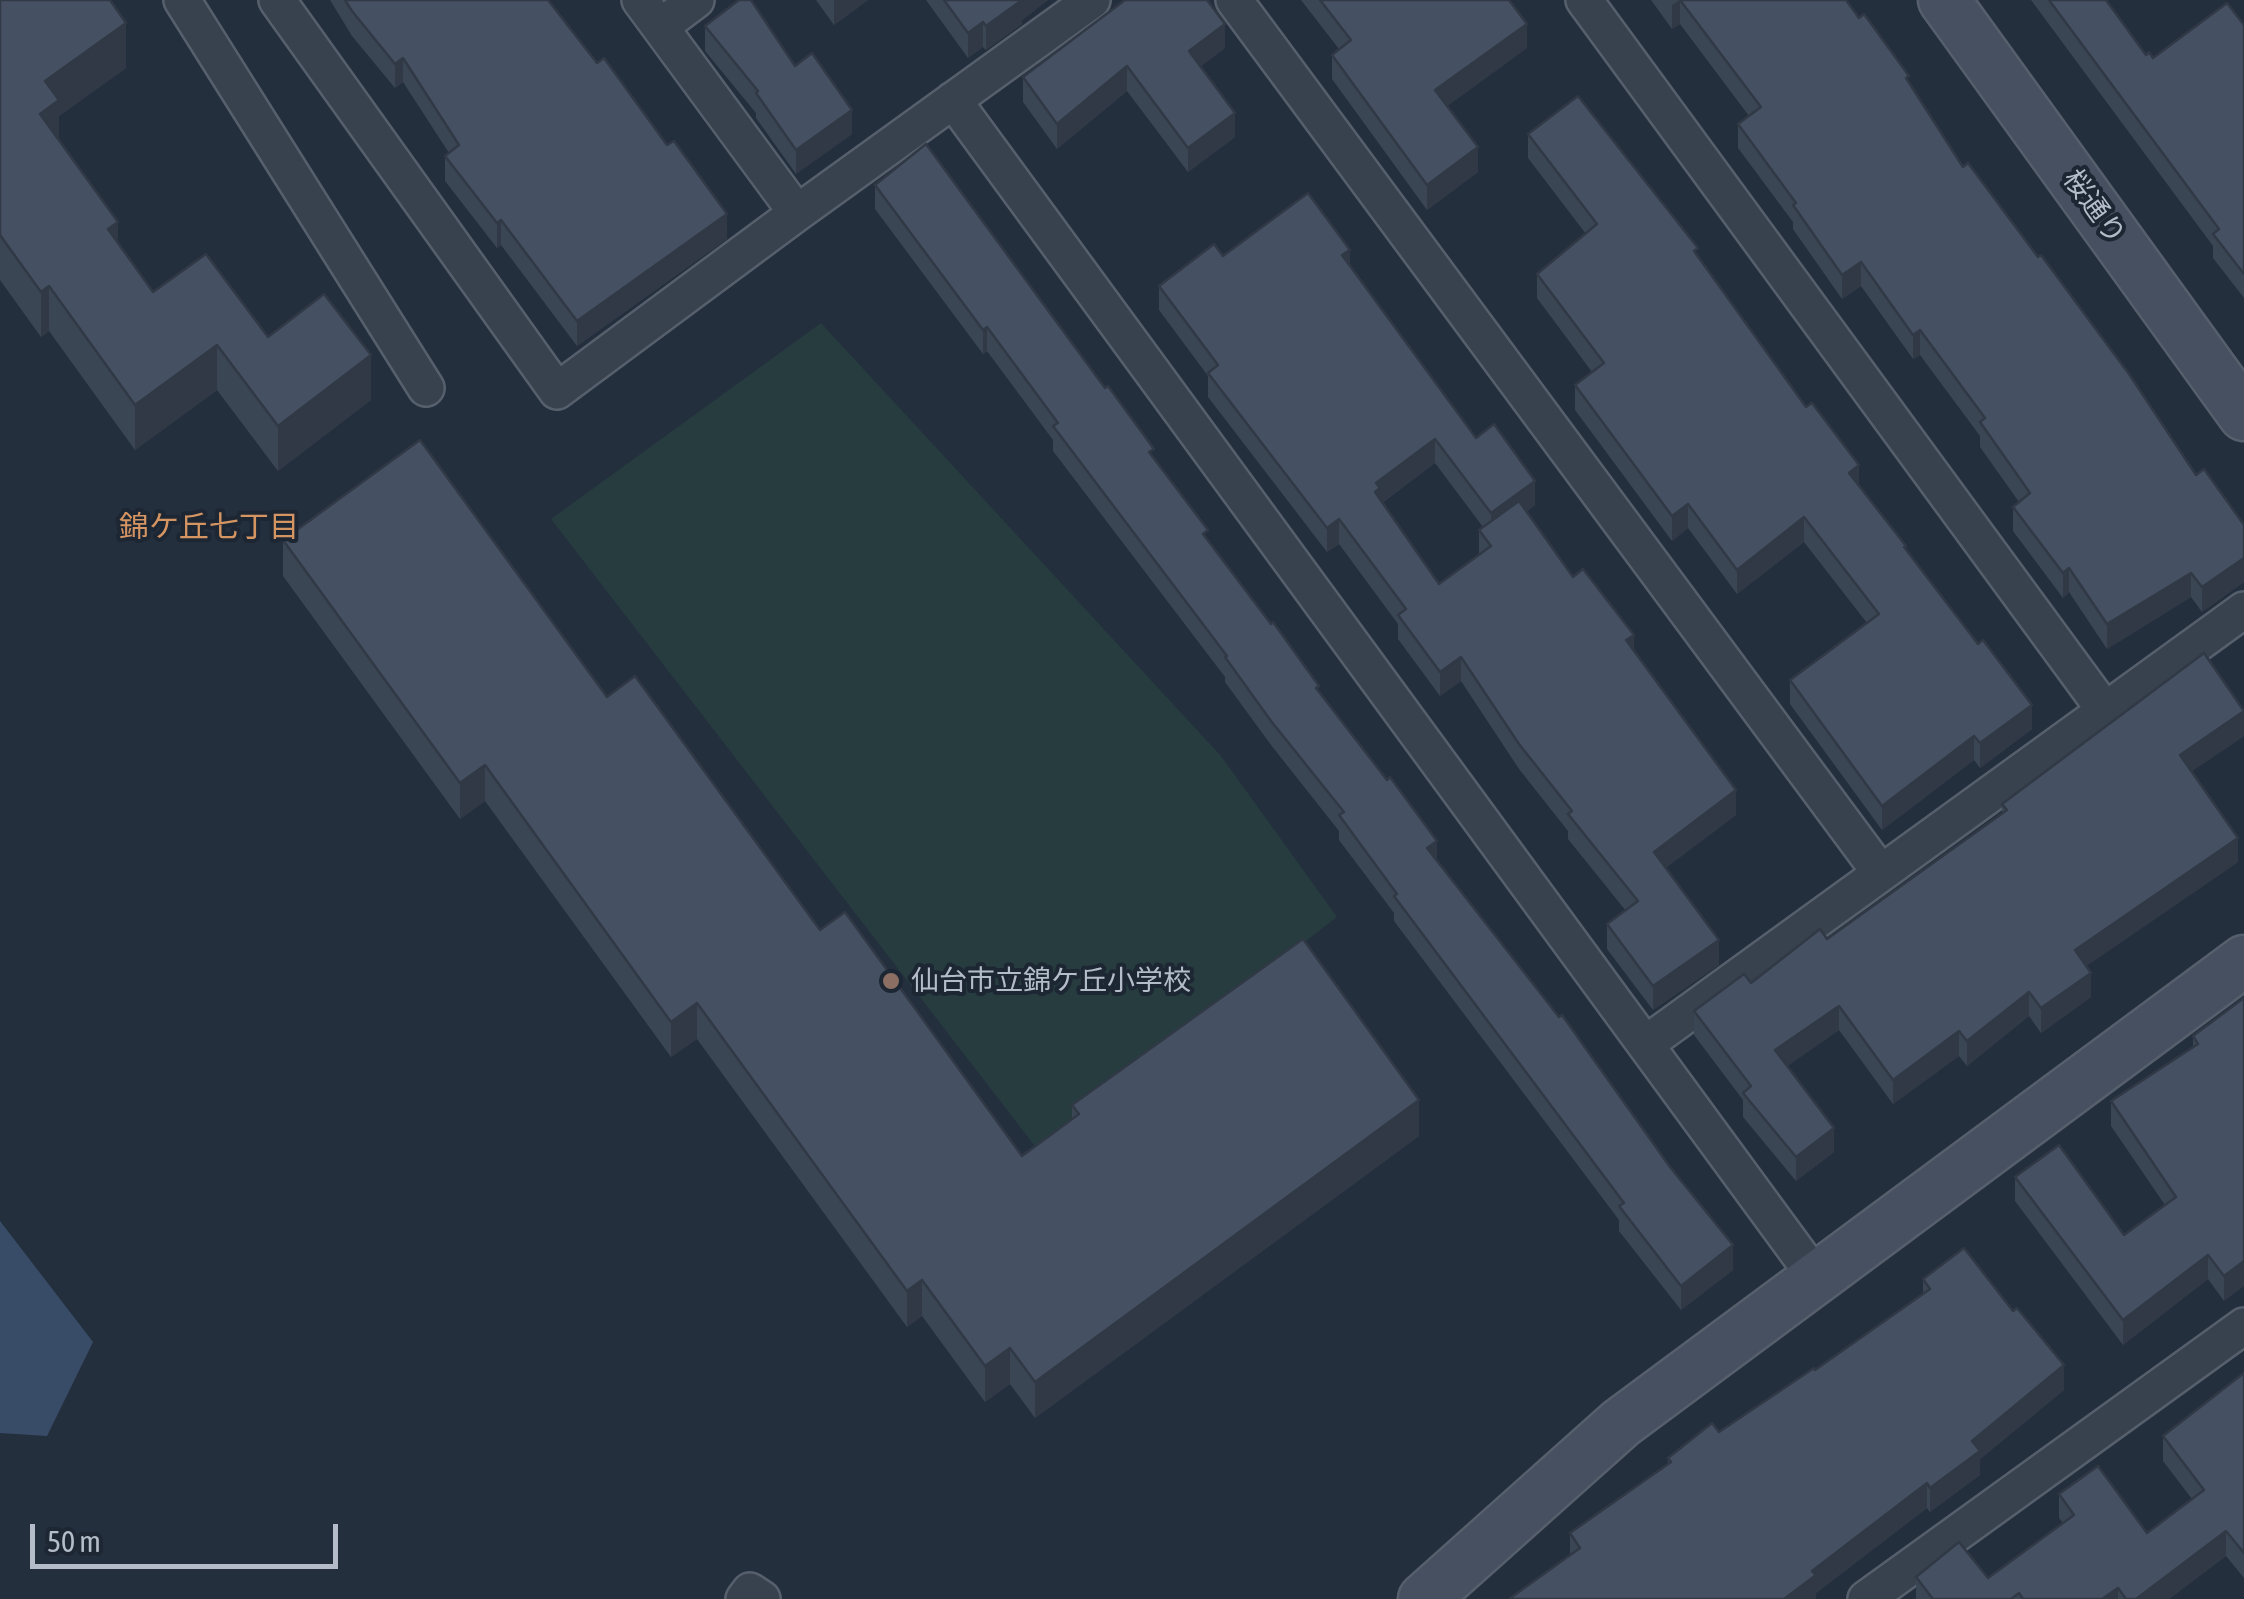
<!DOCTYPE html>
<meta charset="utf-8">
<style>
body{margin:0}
#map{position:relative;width:2244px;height:1599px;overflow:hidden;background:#242f3e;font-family:"Asap Condensed",sans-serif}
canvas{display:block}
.scale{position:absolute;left:30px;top:1524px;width:308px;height:45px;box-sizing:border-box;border:5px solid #b4bcc9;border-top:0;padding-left:12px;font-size:30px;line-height:35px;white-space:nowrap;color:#b4bcc9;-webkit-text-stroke:8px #1d2633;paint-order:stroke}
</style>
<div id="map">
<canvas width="2244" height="1599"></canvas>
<div class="scale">50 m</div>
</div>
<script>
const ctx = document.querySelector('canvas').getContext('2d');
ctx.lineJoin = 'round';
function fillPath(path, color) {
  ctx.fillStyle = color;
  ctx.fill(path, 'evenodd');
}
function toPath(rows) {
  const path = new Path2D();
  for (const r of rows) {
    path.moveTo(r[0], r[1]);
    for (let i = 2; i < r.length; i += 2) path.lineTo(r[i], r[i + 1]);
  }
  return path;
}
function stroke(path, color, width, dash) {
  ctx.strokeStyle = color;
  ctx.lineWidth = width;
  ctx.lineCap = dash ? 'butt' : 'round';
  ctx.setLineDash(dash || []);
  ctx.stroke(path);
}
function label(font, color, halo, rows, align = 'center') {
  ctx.font = font + ' "Asap Condensed","Noto Sans JP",sans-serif';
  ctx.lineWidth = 8;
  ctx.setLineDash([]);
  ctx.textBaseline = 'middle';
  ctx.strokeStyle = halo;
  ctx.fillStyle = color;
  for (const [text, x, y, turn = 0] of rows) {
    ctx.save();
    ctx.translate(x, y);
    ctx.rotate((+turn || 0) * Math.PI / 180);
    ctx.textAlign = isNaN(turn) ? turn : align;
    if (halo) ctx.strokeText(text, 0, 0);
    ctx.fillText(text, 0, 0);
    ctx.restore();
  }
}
fillPath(toPath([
 [821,323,1221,756,1337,917,1038,1150,551,519]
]), '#263c3f');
fillPath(toPath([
 [0,1221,93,1342,47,1436,0,1433]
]), '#394c67');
const street = toPath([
 [182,0,426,388],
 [277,0,557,391,797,213,1092,0],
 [640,0,797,213],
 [1234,0,1880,872],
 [1584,0,2104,709],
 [660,27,696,0],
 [953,100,1815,1276],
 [1647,1043,2244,610],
 [744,1599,750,1591,762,1599],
 [1866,1599,2244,1326]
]);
const secondary = toPath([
 [1944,0,2244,415],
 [1424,1599,1621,1423,2244,961]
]);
stroke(street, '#565f6c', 40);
stroke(secondary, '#565f6c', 55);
stroke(street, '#38414e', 35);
stroke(secondary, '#465061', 50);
fillPath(toPath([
 [0,0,126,68,59,116,59,141,118,243,153,292,268,337,371,400,278,471,217,390,135,450,49,331,41,337,0,280],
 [330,0,548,0,727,239,577,346,501,245,497,248,445,181,445,156,449,153,403,82,395,88,352,36],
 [816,0,868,0,834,25],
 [926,0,1048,0,1022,20,1022,24,986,50,983,47,968,58],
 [1301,0,1509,0,1527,48,1447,106,1478,172,1427,210,1332,79,1332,55,1339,49],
 [1651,0,1846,0,1909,83,1963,167,2196,475,2244,525,2244,582,2202,612,2191,597,2107,649,2069,592,2063,598,2013,531,2013,507,2019,502,1980,447,1980,436,1920,355,1913,359,1861,286,1842,299,1793,229,1793,222,1738,148,1738,124,1749,116,1680,24,1672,29],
 [2031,0,2106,0,2146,55,2153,58,2244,25,2244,298,2213,258,2213,246],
 [705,26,795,66,852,134,796,174,756,118,756,113,705,51],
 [1225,48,1201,66,1235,137,1188,172,1127,91,1057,149,1023,102,1023,77],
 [1528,134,1698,256,2032,729,1980,768,1974,760,1882,830,1790,704,1790,680,1867,623,1804,542,1737,594,1688,528,1672,541,1575,410,1575,385,1592,372,1537,298,1537,274,1586,234,1528,158],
 [875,185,1154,458,1208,541,1319,692,1437,862,1733,1270,1681,1310,1619,1231,1619,1220,1394,921,1394,913,1339,840,1339,831,1271,745,1225,682,1225,677,1053,451,1053,440,987,351,983,354,875,209],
 [1350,266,1476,438,1535,505,1526,512,1573,577,1634,650,1736,815,1665,868,1719,965,1653,1010,1607,949,1607,924,1626,911,1568,839,1568,831,1519,769,1461,681,1440,696,1398,639,1398,624,1339,544,1327,552,1208,397,1208,376,1159,310,1159,286],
 [1435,463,1483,527,1479,530,1479,555,1439,584,1382,503],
 [283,540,607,697,820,930,1022,1156,1072,1119,1072,1105,1419,1136,1035,1418,1010,1384,985,1402,922,1316,907,1327,697,1039,671,1057,485,801,460,819,283,576],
 [2244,736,2192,771,2238,862,2086,966,2091,997,2041,1033,2029,1016,1967,1066,1959,1056,1893,1104,1839,1030,1787,1066,1834,1152,1796,1181,1743,1117,1743,1100,1694,1035,1694,1011,1751,983,1827,939,2002,814,2002,804],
 [2244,998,2224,1301,2208,1279,2123,1345,2015,1201,2015,1177,2124,1235,2165,1205,2111,1126,2111,1101,2193,1047,2193,1036],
 [1923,1279,2064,1390,1980,1459,1980,1475,1930,1512,1927,1508,1816,1593,1816,1599,1570,1556,1570,1533,1668,1464,1668,1458,1719,1432,1815,1370,1923,1294],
 [2244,1373,2244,1578,2226,1556,2169,1599,1916,1599,1916,1577,1988,1578,2063,1523,2059,1518,2059,1494,2147,1533,2192,1499,2163,1461,2163,1436]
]), '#3b4654');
fillPath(toPath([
 [834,0,868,0,834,25],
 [1020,0,1048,0,1022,20,1022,24,986,50,986,26],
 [1680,0,1680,24,1672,29,1672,5],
 [983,22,983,47,968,58,968,33],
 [126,23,126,68,59,116,59,145,40,114,45,81],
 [1225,24,1225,48,1189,75,1189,51],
 [1527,24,1527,48,1435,115,1435,90],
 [403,58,403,82,395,88,395,64],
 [1127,66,1127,91,1057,149,1057,124],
 [852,110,852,134,796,174,796,150],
 [1235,113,1235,137,1188,172,1188,148],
 [1478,147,1478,172,1427,210,1427,185],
 [727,214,727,239,577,346,577,321],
 [501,220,501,245,497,248,497,223],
 [118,222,118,266,108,229],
 [1350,250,1350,274,1342,255],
 [1861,262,1861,286,1842,299,1842,275],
 [49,286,49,331,41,337,41,292],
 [987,327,987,351,983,354,983,330],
 [1920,330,1920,355,1913,359,1913,335],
 [217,345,217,390,135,450,135,405],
 [371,355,371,400,278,471,278,426],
 [1435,439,1435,463,1380,504,1375,517,1376,483],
 [1859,465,1859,490,1849,473],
 [1535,481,1535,505,1491,538,1491,513],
 [1688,504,1688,528,1672,541,1672,516],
 [1804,517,1804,542,1737,594,1737,570],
 [1339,519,1339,544,1327,552,1327,528],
 [2244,558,2244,582,2202,612,2202,587],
 [2069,568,2069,592,2063,598,2063,573],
 [2191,573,2191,597,2107,649,2107,624],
 [1634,635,1634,659,1626,640],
 [1461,657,1461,681,1440,696,1440,672],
 [2032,705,2032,729,1980,768,1980,743],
 [2244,711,2244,736,2180,779,2180,755],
 [1974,736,1974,760,1882,830,1882,806],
 [485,765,485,801,460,819,460,783],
 [1736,790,1736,815,1654,877,1654,852],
 [2238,838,2238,862,2075,974,2075,950],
 [1437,841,1437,865,1427,848],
 [1719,940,1719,965,1653,1010,1653,986],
 [2091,973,2091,997,2041,1033,2041,1008],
 [2029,992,2029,1016,1967,1066,1967,1041],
 [697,1003,697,1039,671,1057,671,1022],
 [1839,1006,1839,1030,1775,1075,1775,1050],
 [1959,1031,1959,1056,1893,1104,1893,1080],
 [1419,1100,1419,1136,1035,1418,1035,1382],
 [1834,1128,1834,1152,1796,1181,1796,1157],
 [1733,1245,1733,1270,1681,1310,1681,1286],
 [2208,1255,2208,1279,2123,1345,2123,1320],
 [2244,1261,2244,1286,2224,1301,2224,1276],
 [922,1280,922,1316,907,1327,907,1291],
 [1010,1348,1010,1384,985,1402,985,1366],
 [2064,1365,2064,1390,1980,1459,1980,1475,1930,1512,1930,1488,1972,1441],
 [1927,1483,1927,1508,1816,1593,1816,1599,1784,1599,1812,1571],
 [2226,1531,2226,1556,2169,1599,2136,1599],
 [2118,1588,2118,1599,2102,1599]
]), '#303945');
const building = toPath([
 [0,0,110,0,126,23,45,81,59,100,40,114,118,222,108,229,153,292,206,254,268,337,324,294,371,355,278,426,217,345,135,405,49,286,41,292,0,235,0,0],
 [345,0,548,0,597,63,604,58,667,145,674,141,727,214,577,321,501,220,497,223,445,156,459,145,403,58,395,64,352,11,345,0],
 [739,0,751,0,795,66,812,53,852,110,796,150,756,93,758,91,705,26,739,0],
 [944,0,1022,0,986,26,983,22,968,33,944,0],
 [1125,0,1207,0,1225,24,1189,51,1235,113,1188,148,1127,66,1057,124,1023,77,1125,0],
 [1320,0,1509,0,1527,24,1435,90,1478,147,1427,185,1332,55,1351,40,1320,0],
 [1680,0,1846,0,1859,18,1864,14,1909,76,1906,78,1963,167,1968,163,2038,257,2041,255,2129,374,2196,475,2204,469,2244,525,2244,558,2202,587,2191,573,2107,624,2069,568,2063,573,2013,507,2030,493,1980,422,1985,418,1920,330,1913,335,1861,262,1842,275,1793,205,1796,203,1738,124,1761,107,1680,0],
 [2049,0,2106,0,2146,55,2149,52,2153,58,2227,3,2244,25,2244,274,2213,234,2219,229,2049,0],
 [1578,96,1698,248,1694,251,1806,407,1812,403,1859,465,1849,473,1906,546,1904,547,1978,644,1983,640,2032,705,1980,743,1974,736,1882,806,1790,680,1879,614,1804,517,1737,570,1688,504,1672,516,1575,385,1604,363,1537,274,1597,224,1528,134,1578,96],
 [926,144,1105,388,1108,386,1154,449,1149,452,1208,530,1203,534,1271,624,1273,622,1319,686,1316,688,1387,780,1390,777,1437,841,1427,848,1559,1017,1562,1015,1670,1167,1733,1245,1681,1286,1619,1206,1624,1203,1394,896,1397,894,1339,815,1344,812,1271,721,1225,657,1227,656,1053,426,1058,423,987,327,983,330,875,185,926,144],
 [1308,193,1350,250,1342,255,1476,438,1494,424,1535,481,1491,513,1435,439,1376,483,1380,488,1375,492,1439,584,1491,546,1479,530,1519,501,1573,577,1583,569,1634,635,1626,640,1736,790,1654,852,1719,940,1653,986,1607,924,1638,901,1568,814,1572,811,1519,744,1461,657,1440,672,1398,615,1406,609,1339,519,1327,528,1208,373,1218,365,1159,286,1214,244,1223,256,1308,193],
 [420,440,607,697,635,676,820,930,845,912,1022,1156,1079,1114,1072,1105,1303,939,1419,1100,1035,1382,1010,1348,985,1366,922,1280,907,1291,697,1003,671,1022,485,765,460,783,283,540,420,440],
 [2204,653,2244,711,2180,755,2238,838,2075,950,2091,973,2041,1008,2029,992,1967,1041,1959,1031,1893,1080,1839,1006,1775,1050,1834,1128,1796,1157,1743,1093,1751,1086,1694,1011,1744,974,1751,983,1820,929,1827,939,2007,810,2002,804,2204,653],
 [2244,998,2244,1261,2224,1276,2208,1255,2123,1320,2015,1177,2059,1145,2124,1235,2176,1197,2111,1101,2198,1044,2193,1036,2244,998],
 [1964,1248,2013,1311,2017,1308,2064,1365,1972,1441,1980,1451,1930,1488,1927,1483,1812,1571,1816,1575,1784,1599,1509,1599,1580,1548,1570,1533,1671,1462,1668,1458,1712,1423,1719,1432,1814,1368,1815,1370,1930,1289,1923,1279,1964,1248],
 [2244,1373,2244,1553,2226,1531,2136,1599,2126,1599,2118,1588,2102,1599,2023,1599,2019,1593,2011,1599,1933,1599,1916,1577,1959,1542,1988,1578,2074,1515,2059,1494,2098,1466,2147,1533,2204,1490,2163,1436,2244,1373]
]);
fillPath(building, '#455162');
stroke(building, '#303945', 2.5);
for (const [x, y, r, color] of [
 [891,981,10,"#8d6e63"]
]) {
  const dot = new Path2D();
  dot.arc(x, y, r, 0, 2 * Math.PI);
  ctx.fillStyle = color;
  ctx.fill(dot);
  stroke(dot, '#1d2633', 4);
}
label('28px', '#b4bcc9', '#1d2633', [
 ["桜通り",2094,207,54]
]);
label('28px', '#b4bcc9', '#1d2633', [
 ["仙台市立錦ケ丘小学校",911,981]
], 'left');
label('30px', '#d59563', '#1d2633', [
 ["錦ケ丘七丁目",209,528]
]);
</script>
